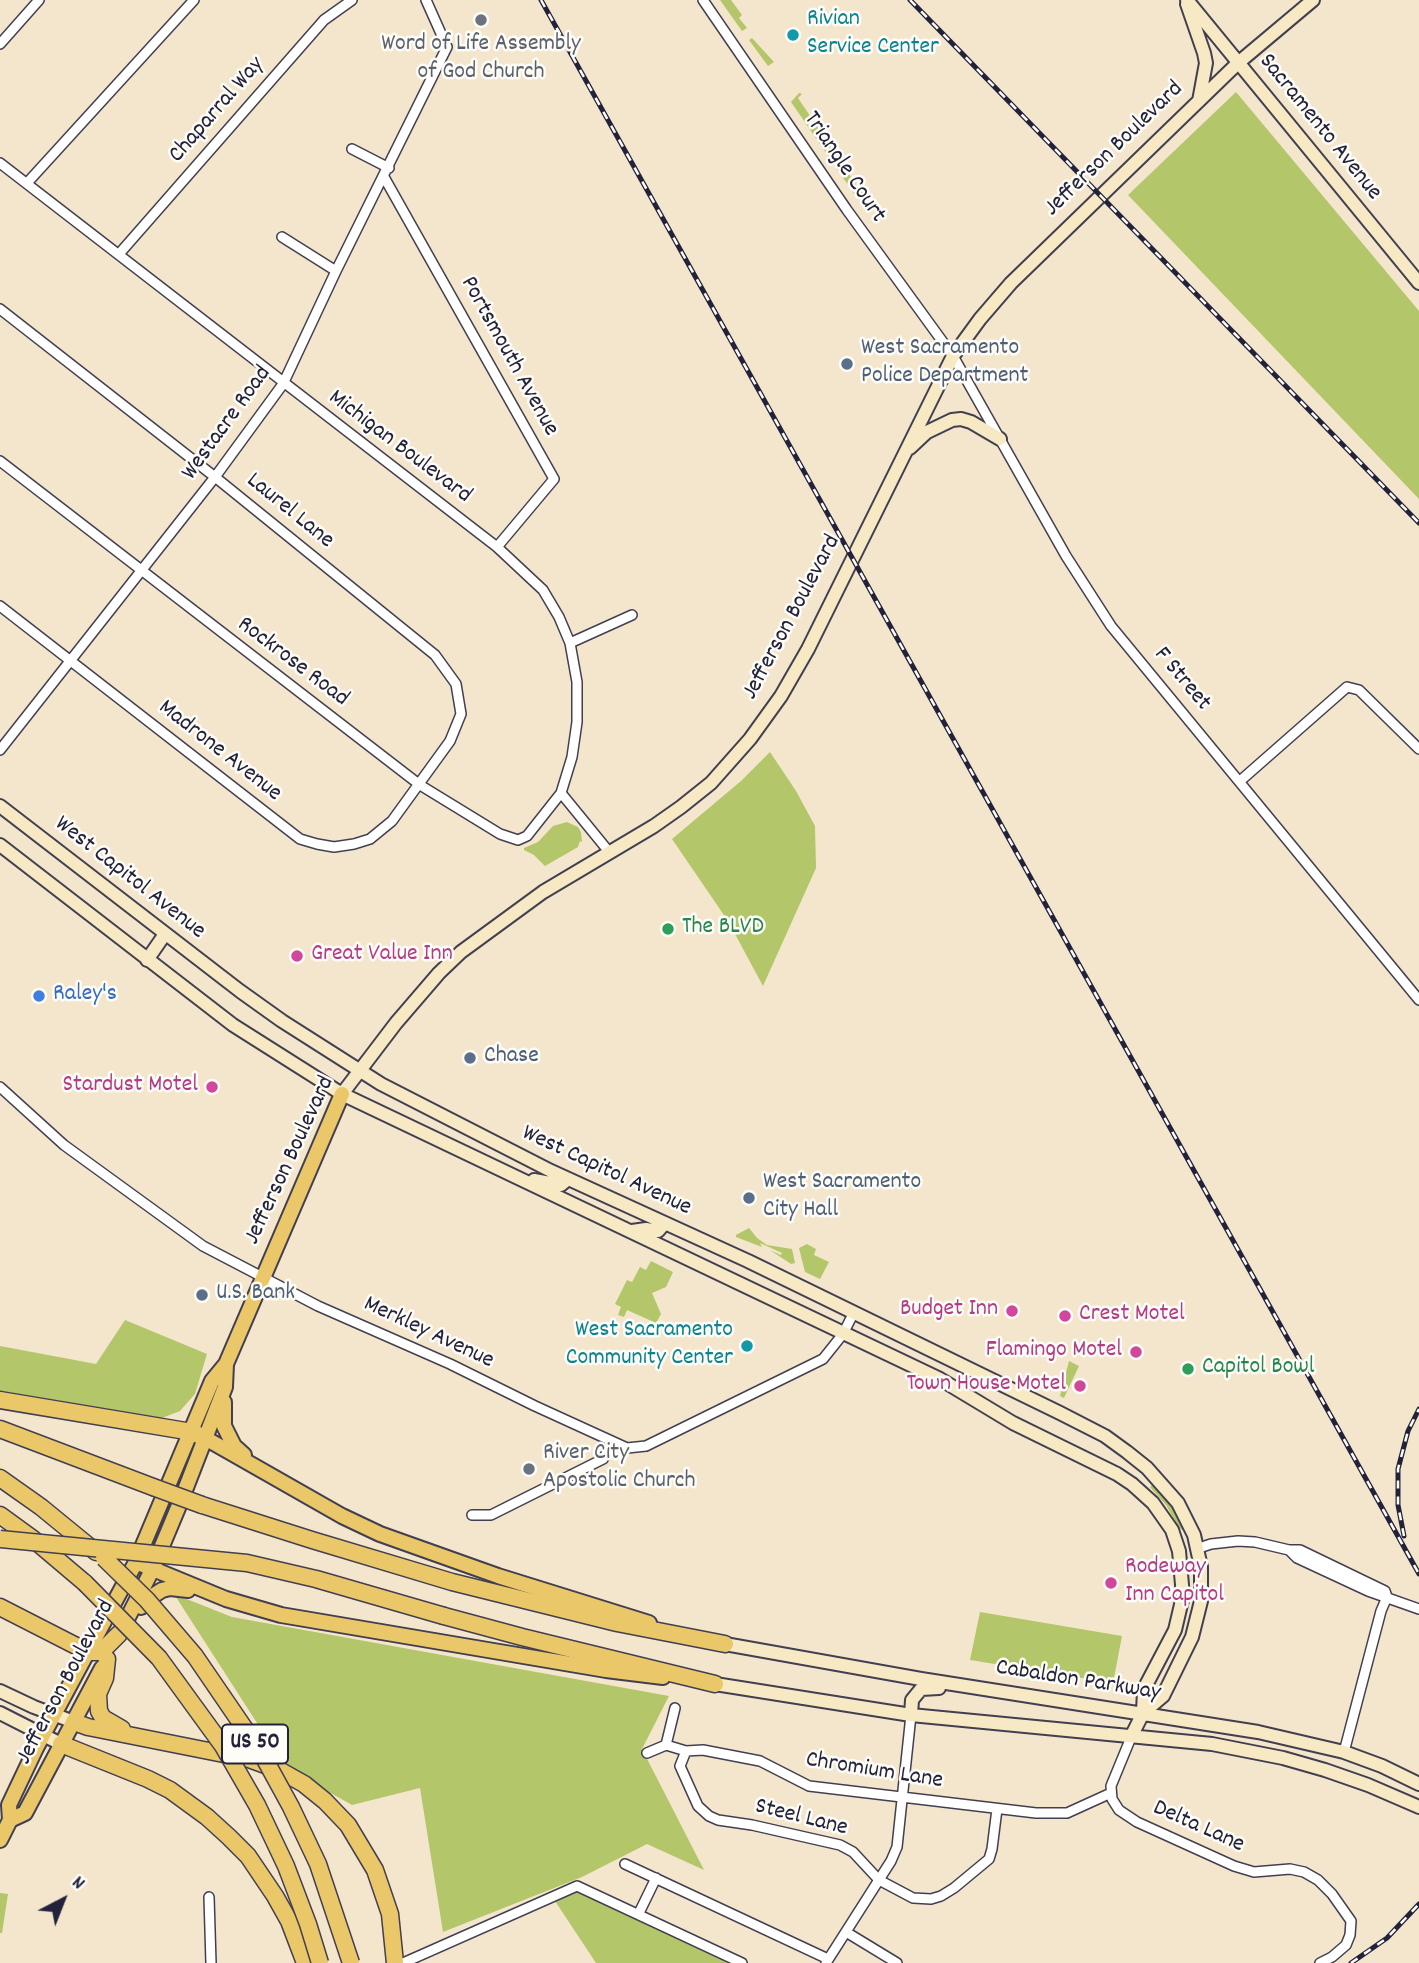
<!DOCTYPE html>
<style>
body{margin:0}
#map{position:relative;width:1419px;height:1963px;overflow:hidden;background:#f4e6cd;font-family:Dekko,sans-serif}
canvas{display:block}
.north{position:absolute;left:28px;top:1865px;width:70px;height:70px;-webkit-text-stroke:5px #fdfcf7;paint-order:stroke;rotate:42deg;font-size:19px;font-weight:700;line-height:28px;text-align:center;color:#22223b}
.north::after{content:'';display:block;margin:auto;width:24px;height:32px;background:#22223b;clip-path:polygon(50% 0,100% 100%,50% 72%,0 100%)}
</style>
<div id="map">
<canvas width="1419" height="1963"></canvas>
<div class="north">N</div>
</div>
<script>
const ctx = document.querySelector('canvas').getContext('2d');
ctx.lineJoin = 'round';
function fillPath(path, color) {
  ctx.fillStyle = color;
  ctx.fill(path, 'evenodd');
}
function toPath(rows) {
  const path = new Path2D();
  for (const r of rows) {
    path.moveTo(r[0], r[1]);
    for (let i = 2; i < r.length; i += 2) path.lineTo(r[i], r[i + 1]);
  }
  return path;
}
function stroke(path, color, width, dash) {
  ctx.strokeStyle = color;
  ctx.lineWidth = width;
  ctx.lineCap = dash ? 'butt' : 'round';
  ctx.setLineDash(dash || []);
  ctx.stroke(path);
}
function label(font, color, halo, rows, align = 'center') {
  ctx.font = font + ' Dekko,sans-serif';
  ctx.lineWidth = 5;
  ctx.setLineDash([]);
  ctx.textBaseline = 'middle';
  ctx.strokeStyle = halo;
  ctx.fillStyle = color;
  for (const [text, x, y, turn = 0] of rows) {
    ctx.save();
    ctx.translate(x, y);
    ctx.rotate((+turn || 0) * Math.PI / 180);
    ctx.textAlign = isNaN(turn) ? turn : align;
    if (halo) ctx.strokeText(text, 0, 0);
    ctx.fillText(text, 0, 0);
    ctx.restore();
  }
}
fillPath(toPath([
 [720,0,731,0,742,15,739,18,747,28,742,31],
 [752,38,774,62,768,66,749,40],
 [1236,92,1419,311,1419,499,1128,195],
 [799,93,802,94,798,98,859,189,865,187,867,191,865,193,855,195,791,102],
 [770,752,796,791,815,826,816,868,763,986,728,921,672,839,741,781],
 [567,822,578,827,581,832,582,842,580,841,578,847,545,866,534,855,524,850,524,848,538,842,553,826],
 [749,1228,757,1238,767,1245,792,1249,795,1263,791,1264,770,1250,781,1255,782,1253,760,1243,762,1247,736,1237,736,1235],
 [807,1244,816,1249,814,1255,829,1262,820,1279,805,1272,799,1248],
 [651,1261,673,1272,666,1287,652,1293,661,1314,656,1323,627,1310,624,1317,618,1315,621,1307,615,1304,627,1280,632,1282,640,1267,646,1270],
 [125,1320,207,1354,195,1394,180,1411,162,1418,0,1391,0,1346,96,1364],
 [1069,1361,1079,1366,1064,1398,1060,1396],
 [1154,1483,1173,1506,1186,1532,1179,1528,1166,1505,1150,1487],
 [174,1594,232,1617,669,1696,642,1749,704,1870,647,1844,582,1877,443,1932,420,1788,352,1805,286,1768],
 [980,1612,1122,1636,1113,1683,970,1660],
 [578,1891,582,1893,730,1963,596,1963,555,1901],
 [0,1893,8,1894,2,1933,0,1933]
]), '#b3c669');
const street = toPath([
 [703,0,847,210,953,356,1066,556,1111,626,1419,1000],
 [0,44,39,0],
 [352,149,389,168],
 [0,163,497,547,543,590,559,617,570,643,577,682,577,722,572,757,561,793,610,853],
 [384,177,554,479,497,547],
 [27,183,194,0],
 [282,237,336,271],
 [119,254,324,20,352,0],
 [0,309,215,477,435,655,456,684,461,714,450,741,392,821,370,839,354,844,334,847,317,844,300,839,0,606],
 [0,461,420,785,500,834,518,840,527,836,561,793],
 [570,643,632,615],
 [0,750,215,477,283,384,336,271,447,47,426,0],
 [1240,781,1347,687,1359,690,1419,749],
 [0,1087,64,1145,203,1246,318,1306,450,1364,535,1406,627,1448,646,1446,823,1359,843,1334,853,1314],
 [472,1515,491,1515,603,1459,613,1443],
 [1199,1548,1211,1544,1238,1541,1255,1542,1289,1550,1300,1550,1385,1591,1387,1597,1381,1611,1344,1752],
 [1289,1550,1297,1558,1368,1591,1419,1609],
 [1132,1735,1111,1786,1112,1799,1119,1810,1137,1822,1234,1866,1254,1872,1290,1869,1304,1872,1318,1880,1332,1894,1351,1921,1350,1935,1346,1945,1332,1957,1320,1963],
 [666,1745,675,1708],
 [647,1753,666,1745,686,1751],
 [997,1809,992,1849,989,1859,954,1888,941,1896,931,1899,913,1898,879,1880,853,1852,840,1845,752,1825,718,1820,709,1816,698,1806,680,1766,686,1751,703,1750,760,1761,809,1786,1036,1813,1067,1813,1111,1793],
 [625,1864,828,1959],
 [209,1897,211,1963],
 [639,1913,656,1878],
 [846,1932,897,1963],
 [403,1963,577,1886,742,1963],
 [826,1963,891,1861,897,1847,911,1715]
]);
const secondary = toPath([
 [1187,0,1419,283],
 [1187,4,1204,53,1206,63,1199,101],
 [910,448,927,432,952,420,961,419,971,422,1000,439],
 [0,806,240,991,282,1021,381,1084,551,1171,748,1261,1060,1413,1105,1436,1127,1452,1147,1468,1178,1503,1194,1535,1201,1567,1201,1601,1192,1637,1163,1696,1143,1713],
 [0,845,233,1025,342,1094,940,1379,1013,1423,1117,1474,1132,1484,1153,1503,1172,1530,1179,1551,1183,1596,1175,1630,1144,1689,1143,1713,1132,1735],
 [147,960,165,934],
 [342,1094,396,1023,439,973,461,952,543,892,654,826,681,807,711,783,750,739,781,696,808,649,953,356,980,319,1011,283,1238,63,1313,0],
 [534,1180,561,1185,568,1179],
 [632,1231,646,1229,658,1231,665,1223],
 [725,1644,921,1679,1258,1732,1344,1752,1382,1766,1419,1784],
 [715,1684,911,1715,1212,1744,1283,1758,1325,1770,1368,1785,1419,1807],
 [0,1691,34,1707,74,1722],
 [0,1713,61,1744],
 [911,1715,912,1700,921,1689,939,1688]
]);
const primary = toPath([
 [224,1402,224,1426,234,1446,244,1455],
 [205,1438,342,1516,380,1534,498,1576,649,1623],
 [136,1562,226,1599,281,1615,606,1670,663,1677],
 [141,1607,148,1599,162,1590,170,1588,188,1590],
 [121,1631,152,1570,180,1503,225,1387,226,1364],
 [10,1820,25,1813,102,1668],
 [0,1840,10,1820,9,1805,36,1748,136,1562,212,1381,226,1364,342,1094]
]);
const highway = toPath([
 [0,1400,192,1432,205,1438],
 [0,1429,153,1487],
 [0,1478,41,1507,96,1552],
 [202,1505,312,1540,452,1582,617,1623,725,1644],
 [0,1515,33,1539,85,1583],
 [0,1607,88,1652,97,1652,105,1648,119,1634],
 [444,1616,522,1637,715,1684],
 [107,1659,105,1678,98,1694,99,1711,103,1718,122,1729],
 [74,1722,88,1727,249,1759,279,1770,304,1784,325,1801,348,1825,375,1870,390,1914,395,1963],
 [61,1744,148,1779,170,1790,207,1817,229,1837,248,1856,275,1896,289,1921,305,1963]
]);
stroke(street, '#423f51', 12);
stroke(secondary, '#423f51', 16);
stroke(primary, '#423f51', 18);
stroke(highway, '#423f51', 19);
stroke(street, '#fff', 9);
stroke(secondary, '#f7e9c3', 12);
stroke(primary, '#eac769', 14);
stroke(highway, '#eac769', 16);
const rail = toPath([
 [541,0,1419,1574],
 [910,0,1419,523],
 [1404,1536,1398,1505,1398,1469,1408,1431,1419,1409],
 [1351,1963,1387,1938,1419,1904]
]);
stroke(rail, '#22223b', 5);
stroke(rail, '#fdfcf7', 2.5, [8]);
const highwayBridge = toPath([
 [153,1487,202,1505],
 [0,1539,247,1563,316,1579,444,1616],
 [104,1558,147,1600,195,1656,262,1754,291,1807,318,1864,351,1963],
 [85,1583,159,1658,223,1746,257,1805,286,1866,308,1924,320,1963]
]);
stroke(highwayBridge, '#423f51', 19, []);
stroke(highwayBridge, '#eac769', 16);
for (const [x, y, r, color] of [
 [481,20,7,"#6b7280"],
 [793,35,7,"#0f9aa8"],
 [847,364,7,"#5c6f8a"],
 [668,929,7,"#2e9e5b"],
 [297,956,7,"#d1479c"],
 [39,996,7,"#3f7fe0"],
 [470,1058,7,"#5c6f8a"],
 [212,1087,7,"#d1479c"],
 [749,1198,7,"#5c6f8a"],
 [202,1295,7,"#5c6f8a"],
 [1012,1311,7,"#d1479c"],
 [1065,1316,7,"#d1479c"],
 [747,1346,7,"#0f9aa8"],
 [1136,1352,7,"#d1479c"],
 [1188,1369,7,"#2e9e5b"],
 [1080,1386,7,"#d1479c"],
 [529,1469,7,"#6b7280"],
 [1111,1583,7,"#d1479c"]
]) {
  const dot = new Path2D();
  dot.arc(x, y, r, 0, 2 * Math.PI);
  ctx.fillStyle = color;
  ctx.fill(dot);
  stroke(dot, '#fdfcf7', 2.5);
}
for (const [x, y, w] of [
 [255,1744,66]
]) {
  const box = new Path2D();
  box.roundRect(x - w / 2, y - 19.5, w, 39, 5);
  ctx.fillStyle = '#fdfcf7';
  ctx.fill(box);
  stroke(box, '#22223b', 2);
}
label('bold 23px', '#22223b', null, [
 ["US 50",255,1744]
]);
label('24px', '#0d838f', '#fdfcf7', [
 ["Rivian",807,21],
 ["Service Center",807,49],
 ["West Sacramento",733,1332,"right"],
 ["Community Center",733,1360,"right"]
], 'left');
label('24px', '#5b616d', '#fdfcf7', [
 ["Word of Life Assembly",481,46],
 ["of God Church",481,74],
 ["River City",543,1455,"left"],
 ["Apostolic Church",543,1483,"left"]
]);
label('24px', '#22223b', '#fdfcf7', [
 ["Chaparral Way",218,111,-49],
 ["Sacramento Avenue",1319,128,51],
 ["Jefferson Boulevard",1115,150,-44],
 ["Triangle Court",843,168,56],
 ["Portsmouth Avenue",508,357,61],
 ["Westacre Road",228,424,-54],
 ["Michigan Boulevard",399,448,37],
 ["Laurel Lane",289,512,39],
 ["Jefferson Boulevard",793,618,-62],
 ["Rockrose Road",292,663,37],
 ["F Street",1181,680,50],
 ["Madrone Avenue",219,752,38],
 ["West Capitol Avenue",129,879,38],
 ["Jefferson Boulevard",291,1161,-65],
 ["West Capitol Avenue",606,1172,25],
 ["Merkley Avenue",428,1334,25],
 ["Cabaldon Parkway",1078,1682,9],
 ["Jefferson Boulevard",67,1683,-62],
 ["Chromium Lane",874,1772,9],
 ["Steel Lane",801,1819,14],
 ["Delta Lane",1198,1828,24]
]);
label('24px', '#4e5e75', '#fdfcf7', [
 ["West Sacramento",861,350],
 ["Police Department",861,378],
 ["Chase",484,1058],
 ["West Sacramento",763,1184],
 ["City Hall",763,1212],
 ["U.S. Bank",216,1295]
], 'left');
label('24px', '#27864d', '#fdfcf7', [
 ["The BLVD",682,929],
 ["Capitol Bowl",1202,1369]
], 'left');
label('24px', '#b23c85', '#fdfcf7', [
 ["Great Value Inn",311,956,"left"],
 ["Stardust Motel",198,1087],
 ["Budget Inn",998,1311],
 ["Crest Motel",1079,1316,"left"],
 ["Flamingo Motel",1122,1352],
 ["Town House Motel",1066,1386],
 ["Rodeway",1125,1569,"left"],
 ["Inn Capitol",1125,1597,"left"]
], 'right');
label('24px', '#366cbe', '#fdfcf7', [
 ["Raley's",53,996]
], 'left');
</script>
